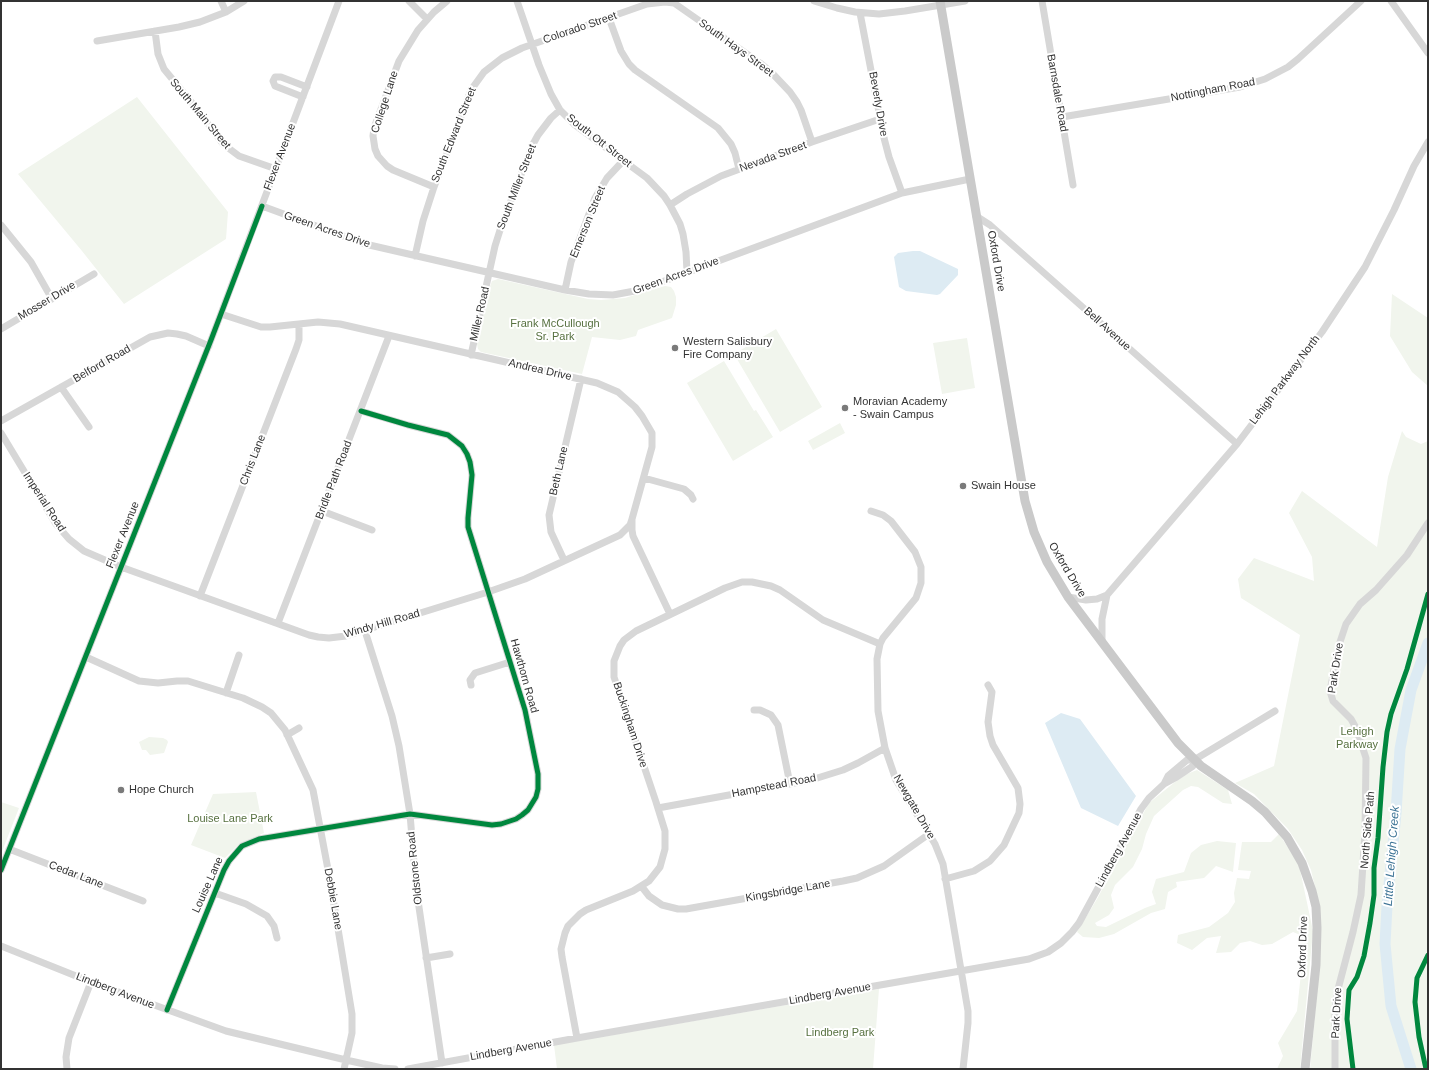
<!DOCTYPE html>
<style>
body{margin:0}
#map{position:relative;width:1429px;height:1070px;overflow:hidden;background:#fff;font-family:Helvetica,sans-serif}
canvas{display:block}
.frame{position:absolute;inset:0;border:2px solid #333;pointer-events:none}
</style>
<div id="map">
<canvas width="1429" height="1070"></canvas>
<div class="frame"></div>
</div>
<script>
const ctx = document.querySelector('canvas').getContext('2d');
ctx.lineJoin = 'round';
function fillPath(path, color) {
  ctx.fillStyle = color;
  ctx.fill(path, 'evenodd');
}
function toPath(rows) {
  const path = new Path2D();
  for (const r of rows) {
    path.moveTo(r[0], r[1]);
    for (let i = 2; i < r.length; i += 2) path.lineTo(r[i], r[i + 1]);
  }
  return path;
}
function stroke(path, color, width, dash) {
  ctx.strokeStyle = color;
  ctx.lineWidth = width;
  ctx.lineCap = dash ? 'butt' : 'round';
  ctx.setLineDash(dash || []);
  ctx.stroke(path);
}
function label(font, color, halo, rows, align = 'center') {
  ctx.font = font + ' Helvetica,sans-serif';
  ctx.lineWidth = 4;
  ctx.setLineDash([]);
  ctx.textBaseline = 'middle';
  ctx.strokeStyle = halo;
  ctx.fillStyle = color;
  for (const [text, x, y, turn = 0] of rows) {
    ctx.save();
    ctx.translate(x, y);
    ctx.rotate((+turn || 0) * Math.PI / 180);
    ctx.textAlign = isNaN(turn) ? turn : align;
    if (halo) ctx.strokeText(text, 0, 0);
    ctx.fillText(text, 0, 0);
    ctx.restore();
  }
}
fillPath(toPath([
 [137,97,228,212,226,239,124,304,82,251,18,174],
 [498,279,588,299,601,300,625,298,665,286,671,287,674,291,676,297,676,305,672,318,638,330,636,336,620,340,592,337,582,374,481,352,478,349,477,344,489,289,492,281],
 [1392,294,1428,318,1428,386,1412,372,1390,336],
 [776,329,822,407,780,432,734,354],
 [967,338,975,388,942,394,933,343],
 [724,361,754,411,756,410,773,437,733,461,687,383],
 [840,423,845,433,813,450,808,441],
 [1402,431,1406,437,1421,444,1428,441,1428,1069,1310,1069,1320,961,1316,891,1311,870,1302,850,1288,829,1254,794,1235,783,1274,766,1300,635,1241,598,1238,579,1254,558,1314,581,1312,557,1289,513,1302,491,1377,547,1388,477],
 [149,737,163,738,167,740,168,742,164,753,150,755,146,750,142,750,139,742],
 [1197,770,1228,790,1232,804,1223,803,1198,787,1191,786,1183,790,1154,816,1146,834,1142,849,1133,867,1115,885,1111,895,1114,908,1109,915,1095,923,1097,926,1106,927,1145,908,1156,904,1152,892,1156,879,1184,872,1191,853,1201,845,1217,841,1236,843,1233,872,1216,866,1204,878,1176,882,1177,887,1168,892,1165,909,1151,913,1114,934,1099,938,1083,937,1077,932,1097,899,1149,803,1175,782,1187,774],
 [256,792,264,833,239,844,225,858,191,845,213,794],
 [1,802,19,808,1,854],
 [1279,834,1289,849,1299,865,1313,931,1300,1069,1277,1069,1283,1056,1278,1043,1297,1011,1301,973,1298,934,1293,932,1272,944,1262,945,1250,941,1240,943,1231,952,1216,953,1221,936,1207,938,1192,950,1177,943,1178,935,1209,927,1228,913,1235,902,1234,893,1237,878,1249,879,1251,871,1238,870,1242,842,1271,842],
 [879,989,873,1069,557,1069,554,1045]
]), '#f1f5ed');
fillPath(toPath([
 [913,251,920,251,958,269,958,275,940,294,937,295,906,291,899,287,894,257,898,253],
 [1061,713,1080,719,1136,796,1118,826,1081,808,1045,723]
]), '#ddebf3');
stroke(toPath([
 [1411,1069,1391,1006,1385,944,1387,906,1396,813,1400,749,1411,690,1428,643]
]), '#ddebf3', 11);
stroke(toPath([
 [221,1,226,12],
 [409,1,427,19],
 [517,1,539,65,551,94,560,110,575,125,647,178,664,196,670,205,680,224,683,234,686,252,687,272],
 [814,1,837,8,855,12,879,14,905,11,965,1],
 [1042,1,1073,185],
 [1391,1,1428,53],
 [860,13,884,138,889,157,902,193],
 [609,18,621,51,629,64,635,70,718,128,731,144,735,153,739,169],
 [155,31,158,54,164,69,197,109,223,144,239,156,276,169],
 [97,41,179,27,200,22,226,12,244,1],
 [303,97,275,86,273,81,275,77,281,77,307,87],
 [1062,117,1240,87,1265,79,1288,67,1298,59,1361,1],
 [434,187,393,170,387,166,378,156,375,149,373,136,374,128,399,61,418,30,434,12,447,1],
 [670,205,687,194,721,176,812,142,880,119],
 [262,206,365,244,565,290,589,294,613,295,640,290,902,193,970,179],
 [976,216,990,225,1237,444],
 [1,225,31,262,52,299],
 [415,256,423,221,434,187,471,90,484,72,502,58,522,48,647,4,665,2,674,3,760,63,772,73,790,92,797,102,801,110,812,142],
 [565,290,571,262,595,198,607,178,623,161],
 [221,314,261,327,270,327,318,322,340,324,597,383,618,392,635,407,642,416,652,433,652,447,632,519,632,530,633,536,670,614],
 [1,329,94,274],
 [471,355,495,246,501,227,532,146,538,135,551,118,560,110],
 [61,387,89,427],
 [1,421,150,337,168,333,177,334,186,336,209,346],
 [1,433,56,524,69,539,84,551,121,567,309,635,318,637,329,638,346,636,488,592,525,579,620,535,630,525,632,519],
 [644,478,684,489,691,495,693,499],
 [322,511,372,530],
 [871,511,883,515,891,521,915,552,921,567,921,583,916,598,883,638,880,644,877,659,878,711,885,748,896,780,935,844,943,864,968,1011,968,1023,963,1069],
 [564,560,551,532,549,515,581,379],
 [200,596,296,349,299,340,299,324],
 [1068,597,1086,600,1097,599,1107,595,1237,444,1322,332,1365,267,1394,210,1414,166,1428,142],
 [278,623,389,336],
 [365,631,392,716,399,746,410,814,416,887,442,1063],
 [1102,643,1102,619,1107,595],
 [86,657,139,681,158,683,177,681,188,681,243,698,262,707,271,713,285,730,313,790,330,880,352,1014,352,1033,344,1069],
 [471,685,470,680,475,673,510,662],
 [226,693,239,655],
 [754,710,760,710,771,715,778,725,790,784],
 [287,735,299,728],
 [1194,760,1193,766,1175,778,1164,784,1168,776,1187,760,1194,760,1275,711],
 [658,808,811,780,843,770,858,763,885,748],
 [9,849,143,901],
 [1,870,211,340,339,1],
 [945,879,974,871,990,861,1004,845,1019,813,1020,804,1018,788,993,745,990,736,988,722,992,692,988,685],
 [642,887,649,896,662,905,678,909,686,909,843,881,857,878,884,866,929,834],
 [215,893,246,904,267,916,274,926,277,938],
 [1,946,91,982,226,1031,346,1060,382,1068,395,1069],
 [426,958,450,954],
 [167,1010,224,870,229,861,242,846,259,839,410,814,492,825,501,824,516,819,522,815,528,810,536,797,538,789,538,774,525,710,468,527,468,518,472,475,470,462,467,454,462,446,448,435,408,425,361,411],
 [577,1038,562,957,561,949,565,933,568,926,580,914,586,910,633,891,649,881,660,867,665,849,665,831,656,802,614,677,614,661,620,646,624,640,636,631,725,588,742,582,752,582,771,586,780,590,823,620,880,644],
 [67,1069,66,1057,69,1038,91,982],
 [408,1069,577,1038,1029,959,1037,956,1048,952,1061,943,1072,932,1079,923,1141,809,1149,798,1164,784],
 [1335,1069,1335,1010,1337,993,1353,932,1361,895,1365,832,1366,758,1356,728,1351,719,1333,701,1330,691,1339,645,1346,624,1360,604,1376,590,1407,555,1428,523]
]), '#d7d7d7', 7);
stroke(toPath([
 [940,1,1025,501,1034,532,1047,562,1068,597,1178,743,1201,766,1252,801,1265,812,1287,837,1302,863,1312,891,1316,907,1317,928,1316,965,1305,1069]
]), '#cacaca', 9);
stroke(toPath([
 [1,870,211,340,262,206],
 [167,1010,224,870,229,861,242,846,259,839,410,814,492,825,501,824,516,819,522,815,528,810,536,797,538,789,538,774,525,710,468,527,468,518,472,475,470,462,467,454,462,446,448,435,408,425,361,411],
 [1353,1069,1347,1019,1349,990,1357,977,1364,956,1370,923,1374,895,1374,868,1378,838,1383,767,1387,732,1391,714,1407,669,1428,594],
 [1426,1069,1419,1037,1415,1002,1417,978,1428,955]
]), '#00873e', 5);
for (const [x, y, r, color] of [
 [675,348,4,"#7a7a7a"],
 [845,408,4,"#7a7a7a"],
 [963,486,4,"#7a7a7a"],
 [121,790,4,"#7a7a7a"]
]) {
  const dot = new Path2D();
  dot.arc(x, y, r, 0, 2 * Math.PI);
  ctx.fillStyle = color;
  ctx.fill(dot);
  stroke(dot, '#fff', 1.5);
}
label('11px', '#333', '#fff', [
 ["Colorado Street",580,28,-19],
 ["South Hays Street",736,48,36],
 ["Nottingham Road",1213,90,-11],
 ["Barnsdale Road",1057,93,80],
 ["College Lane",385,102,-72],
 ["Beverly Drive",878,104,80],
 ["South Main Street",200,114,50],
 ["South Edward Street",454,135,-68],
 ["South Ott Street",599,141,38],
 ["Flexer Avenue",280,157,-69],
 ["Nevada Street",773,157,-20],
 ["South Miller Street",517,187,-69],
 ["Emerson Street",588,222,-68],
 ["Green Acres Drive",327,230,19],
 ["Oxford Drive",996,261,80],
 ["Green Acres Drive",676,276,-20],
 ["Mosser Drive",47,301,-31],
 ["Miller Road",480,314,-77],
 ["Bell Avenue",1107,329,42],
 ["Belford Road",102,364,-30],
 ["Andrea Drive",540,370,13],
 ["Lehigh Parkway North",1285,380,-53],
 ["Chris Lane",253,460,-69],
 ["Beth Lane",559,471,-77],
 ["Bridle Path Road",334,480,-69],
 ["Imperial Road",44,502,57],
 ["Flexer Avenue",123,535,-68],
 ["Oxford Drive",1067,570,59],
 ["Windy Hill Road",382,624,-16],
 ["Park Drive",1336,668,-81],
 ["Hawthorn Road",524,676,74],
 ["Buckingham Drive",630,725,72],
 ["Hampstead Road",774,786,-11],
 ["Newgate Drive",914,807,60],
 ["North Side Path",1368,830,-85],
 ["Lindberg Avenue",1119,850,-61],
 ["Oldstone Road",415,868,-96],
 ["Cedar Lane",76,875,21],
 ["Louise Lane",208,885,-66],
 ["Kingsbridge Lane",788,891,-10],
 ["Debbie Lane",333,899,80],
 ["Oxford Drive",1303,947,-88],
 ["Lindberg Avenue",115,991,21],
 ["Lindberg Avenue",830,994,-10],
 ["Park Drive",1337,1013,-87],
 ["Lindberg Avenue",511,1050,-10]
]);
label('11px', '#56703f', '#fff', [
 ["Frank McCullough",555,324],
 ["Sr. Park",555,337],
 ["Lehigh",1357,732],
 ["Parkway",1357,745],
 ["Louise Lane Park",230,819],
 ["Lindberg Park",840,1033]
]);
label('11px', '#333', '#fff', [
 ["Western Salisbury",683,342],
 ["Fire Company",683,355],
 ["Moravian Academy",853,402],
 ["- Swain Campus",853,415],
 ["Swain House",971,486],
 ["Hope Church",129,790]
], 'left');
label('italic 12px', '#3f7597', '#fff', [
 ["Little Lehigh Creek",1392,856,-86]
]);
</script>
